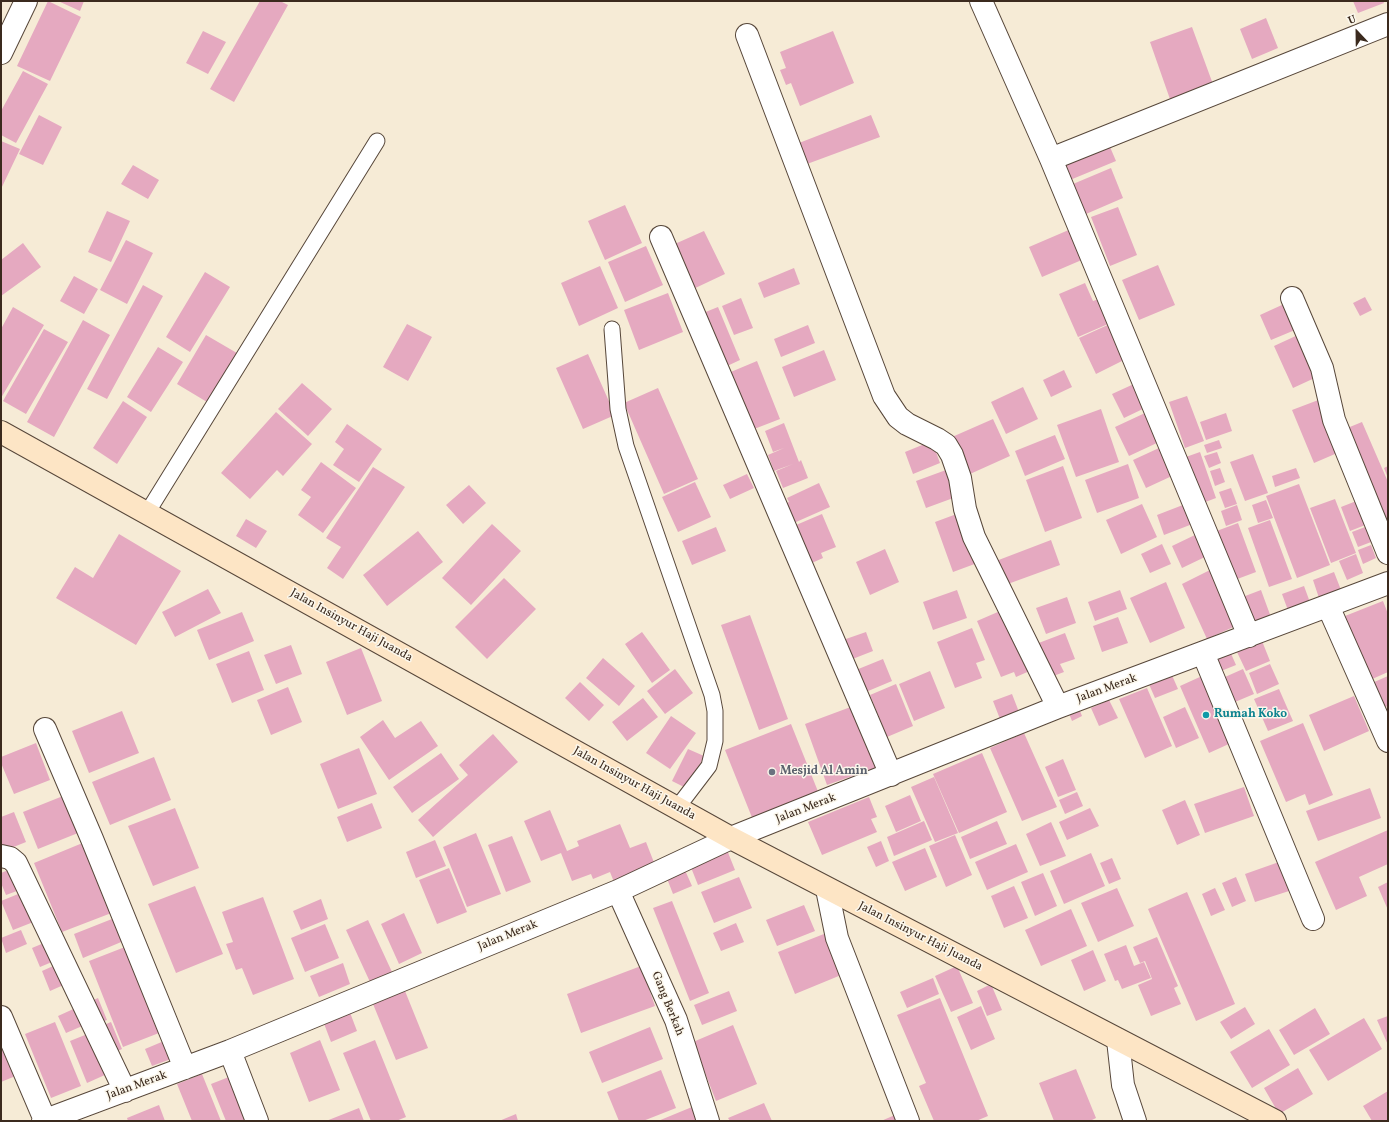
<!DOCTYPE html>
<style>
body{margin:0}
#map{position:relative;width:1389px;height:1122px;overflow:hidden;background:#f6ebd6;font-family:Vollkorn,serif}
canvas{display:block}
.frame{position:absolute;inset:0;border:2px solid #3b2a1e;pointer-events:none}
.north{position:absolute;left:1337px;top:12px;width:40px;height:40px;-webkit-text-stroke:3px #fbf7ec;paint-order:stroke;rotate:338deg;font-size:11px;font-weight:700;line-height:16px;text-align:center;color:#3b2a1e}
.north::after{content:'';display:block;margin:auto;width:14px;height:18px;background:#3b2a1e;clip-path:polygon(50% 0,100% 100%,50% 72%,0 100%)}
</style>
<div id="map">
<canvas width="1389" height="1122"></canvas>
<div class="frame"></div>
<div class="north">U</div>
</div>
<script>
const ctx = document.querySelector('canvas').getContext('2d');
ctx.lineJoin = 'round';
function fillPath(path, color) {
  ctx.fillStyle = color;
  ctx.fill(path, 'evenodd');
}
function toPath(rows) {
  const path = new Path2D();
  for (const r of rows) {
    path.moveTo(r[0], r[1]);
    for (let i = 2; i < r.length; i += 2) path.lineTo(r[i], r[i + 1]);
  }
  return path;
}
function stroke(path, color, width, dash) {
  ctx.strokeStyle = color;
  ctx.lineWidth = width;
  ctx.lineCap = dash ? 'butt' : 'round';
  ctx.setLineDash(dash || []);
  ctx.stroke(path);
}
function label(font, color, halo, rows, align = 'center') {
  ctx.font = font + ' Vollkorn,serif';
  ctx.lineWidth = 3;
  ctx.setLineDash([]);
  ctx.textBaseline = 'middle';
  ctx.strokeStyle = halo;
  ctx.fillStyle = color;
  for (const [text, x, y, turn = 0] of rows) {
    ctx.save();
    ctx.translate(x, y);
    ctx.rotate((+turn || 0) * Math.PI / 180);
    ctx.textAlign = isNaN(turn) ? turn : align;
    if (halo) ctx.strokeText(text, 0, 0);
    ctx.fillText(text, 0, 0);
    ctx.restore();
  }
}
fillPath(toPath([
 [48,1,81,17,50,81,17,66],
 [58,1,84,1,80,11],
 [260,1,280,1,288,5,234,102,210,89],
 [1353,1,1383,1,1384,3,1358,13],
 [1266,18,1278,48,1252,59,1240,29],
 [1192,27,1214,87,1171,102,1150,42],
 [203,31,226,42,208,74,186,63],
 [833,31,854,83,800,106,791,83,786,85,780,70,786,68,780,52],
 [23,71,48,84,16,143,1,135,1,111],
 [39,115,62,127,43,165,19,154],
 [871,115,880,137,807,164,799,143],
 [1107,140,1116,161,1070,180,1062,159],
 [1,141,20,149,1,189],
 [133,165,159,180,148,199,121,184],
 [1111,168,1123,198,1086,214,1073,184],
 [625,205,642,243,605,260,588,221],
 [1118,207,1137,255,1110,266,1091,217],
 [107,211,130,221,111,262,88,252],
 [1071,229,1084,259,1042,277,1029,247],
 [704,231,725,274,689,291,668,247],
 [126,240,153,253,127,304,100,290],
 [23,243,41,267,1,296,1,260],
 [646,246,663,285,625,302,608,262],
 [1158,265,1175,305,1139,320,1122,280],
 [600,266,618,308,579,326,561,283],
 [794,268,800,284,764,298,758,283],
 [205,272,230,287,190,352,166,337],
 [74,276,98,289,84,314,60,301],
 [1085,283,1093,301,1105,297,1115,321,1078,337,1059,294],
 [143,285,163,296,107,399,87,389],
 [668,293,683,332,639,350,624,310],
 [1365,297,1372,310,1360,316,1353,303],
 [741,298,753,328,734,335,722,306],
 [1284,304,1295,330,1271,340,1260,315],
 [13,307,44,325,1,398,1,329],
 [718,307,740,360,725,367,703,313],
 [83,320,110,335,54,437,27,422],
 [1112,323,1128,358,1096,374,1079,338],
 [407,324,432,337,408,381,383,367],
 [808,325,815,343,781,357,774,339],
 [44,329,68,342,26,414,3,401],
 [1300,334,1319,376,1293,388,1274,346],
 [206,335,242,356,212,405,177,384],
 [158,347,183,362,151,412,127,397],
 [824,350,836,380,794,397,782,367],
 [588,354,615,415,583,429,556,368],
 [757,361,780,419,749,431,726,374],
 [1064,370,1072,387,1051,397,1043,380],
 [302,383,332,409,308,436,278,409],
 [1136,383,1147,407,1124,418,1112,394],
 [1023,387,1038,419,1006,434,991,402],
 [658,388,698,479,664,494,624,403],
 [1187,396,1204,441,1185,448,1169,402],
 [1321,399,1342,451,1314,463,1292,410],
 [123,401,147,417,117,464,93,448],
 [1101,409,1119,462,1076,477,1057,425],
 [276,412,312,444,283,476,277,470,250,499,221,473],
 [1145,413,1159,442,1129,456,1115,427],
 [1226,413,1232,431,1206,440,1200,422],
 [993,419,1010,456,970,474,952,437],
 [1362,422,1388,482,1388,542,1340,431],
 [784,423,799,462,801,460,808,478,783,488,776,471,793,464,774,471,768,455,784,448,773,452,765,431],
 [347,424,382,449,359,482,333,465,344,449,335,442],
 [1055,435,1065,459,1025,476,1015,451],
 [1219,440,1222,448,1207,453,1204,445],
 [932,441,940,463,913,474,905,452],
 [1159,448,1172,476,1146,488,1133,460],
 [1200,452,1216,498,1200,504,1183,458],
 [1217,452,1221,463,1209,468,1204,456],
 [1253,454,1268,493,1245,501,1230,462],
 [321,462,356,488,323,533,298,515,311,497,301,490],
 [1128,464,1139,498,1097,513,1085,480],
 [1063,466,1082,518,1045,532,1026,480],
 [1388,466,1388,478,1384,468],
 [373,467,405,487,343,579,327,568,341,547,326,538],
 [1220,468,1225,482,1215,486,1210,471],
 [1296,468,1300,478,1275,487,1272,476],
 [946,470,956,497,926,508,916,481],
 [747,474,754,488,730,499,723,485],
 [695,482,711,517,678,532,662,497],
 [819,483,830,507,787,526,778,507,789,502,787,498],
 [1299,484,1330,565,1297,578,1266,496],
 [469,485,486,503,463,524,446,505],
 [1231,488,1237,504,1225,508,1219,492],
 [1364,498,1373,522,1350,531,1341,507],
 [1335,499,1356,553,1331,563,1310,508],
 [1266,500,1273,518,1258,523,1252,505],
 [1188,503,1195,523,1164,535,1157,515],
 [1142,504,1157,537,1121,554,1106,520],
 [1237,505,1242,520,1226,526,1221,511],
 [962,512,980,562,953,572,935,522],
 [822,514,836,547,821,553,823,558,805,566,789,528],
 [246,519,267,531,256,548,236,536],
 [1270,520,1292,579,1269,587,1248,528],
 [1238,523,1256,572,1232,581,1214,532],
 [492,524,521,551,471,605,442,578],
 [1373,524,1379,539,1358,547,1352,532],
 [716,527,726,551,692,565,682,541],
 [418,531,443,562,387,606,363,575],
 [119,534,181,571,136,645,56,598,75,567,93,578],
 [1197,534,1207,556,1182,568,1172,546],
 [1051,540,1060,565,1005,585,996,561],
 [1162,544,1171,564,1150,573,1141,554],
 [1371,545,1376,558,1363,564,1358,550],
 [885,549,899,582,870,595,856,562],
 [1356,554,1363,573,1347,580,1339,561],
 [1214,568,1240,624,1207,639,1182,584],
 [1334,572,1341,590,1319,598,1313,580],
 [504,578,536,609,487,659,455,627],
 [1166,582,1185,628,1150,643,1130,598],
 [1304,586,1311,605,1289,613,1282,594],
 [208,589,221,613,175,637,162,612],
 [957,590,967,618,933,630,923,602],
 [1120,590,1127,609,1095,621,1088,602],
 [1261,590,1272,620,1251,627,1240,598],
 [1067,597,1076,623,1046,634,1036,608],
 [1383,601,1388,614,1388,672,1370,680,1345,616],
 [1007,608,1034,669,1016,677,1014,672,1001,677,977,621],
 [242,612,254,641,209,660,197,630],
 [750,615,788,719,759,730,721,625],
 [1118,617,1128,643,1102,652,1093,626],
 [972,628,985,660,976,663,982,678,955,688,937,642],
 [642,632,670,670,652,683,625,644],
 [866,632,873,651,850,660,843,640],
 [1065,633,1075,659,1060,664,1064,672,1048,678,1036,644],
 [1262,641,1270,661,1246,671,1237,652],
 [291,645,302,674,276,684,264,655],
 [361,648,382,701,347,715,326,662],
 [1229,649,1236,665,1221,671,1214,655],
 [249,651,264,690,232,703,216,664],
 [603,658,635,686,619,706,586,678],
 [883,659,892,681,861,694,851,672],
 [1270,664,1279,684,1257,694,1249,673],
 [675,669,693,693,665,714,647,691],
 [1243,669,1254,694,1235,702,1225,677],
 [930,671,945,708,914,721,899,684],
 [1171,673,1178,689,1155,698,1148,682],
 [1202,676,1231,743,1209,753,1180,686],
 [1388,676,1388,706,1382,708,1372,683],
 [580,682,604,705,589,721,565,698],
 [896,684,913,726,887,737,870,695],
 [288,687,302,722,271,735,257,700],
 [1147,688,1172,746,1145,758,1119,699],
 [1279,689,1293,721,1268,731,1254,699],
 [1012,694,1019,712,1000,719,993,701],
 [1354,696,1369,731,1324,751,1309,715],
 [643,698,658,717,627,741,612,722],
 [1109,700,1118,718,1099,726,1091,708],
 [856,705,878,767,827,785,805,724],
 [1078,706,1082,716,1072,721,1068,711],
 [1185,707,1199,738,1176,748,1163,717],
 [122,711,139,753,89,773,72,731],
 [671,716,696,733,670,769,646,753],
 [383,720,395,738,421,721,438,746,389,780,360,737],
 [1303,723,1333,795,1309,805,1305,794,1286,802,1260,741],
 [791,724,819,794,753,820,725,750],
 [1024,733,1057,807,1022,821,990,748],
 [493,734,518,762,433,837,418,820,468,775,459,765],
 [36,743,50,780,14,794,1,763,1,757],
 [359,748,377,794,338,809,320,764],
 [688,749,704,756,688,789,672,781],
 [441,753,459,779,412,813,393,787],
 [982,753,1007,812,959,833,933,774],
 [154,757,171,800,110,825,92,782],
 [1063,759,1076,790,1058,797,1045,767],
 [934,777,958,833,935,842,911,787],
 [1244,787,1254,816,1205,833,1194,804],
 [1370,788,1381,818,1318,841,1306,811],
 [1077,792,1083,806,1065,814,1059,800],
 [68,794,83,831,38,849,23,812],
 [910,795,921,821,896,832,885,806],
 [869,797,877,817,871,819,877,832,822,855,808,822],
 [1185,800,1200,835,1177,845,1162,810],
 [372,803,382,828,347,842,337,817],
 [175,808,199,868,153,886,128,826],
 [1090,808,1099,826,1067,840,1059,822],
 [550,810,567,851,579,846,577,841,620,824,630,848,646,842,655,865,614,882,610,872,593,879,591,874,572,881,561,853,541,861,524,821],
 [14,812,26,842,1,852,1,817],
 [924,821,932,840,894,856,887,837],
 [997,821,1007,844,970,859,961,837],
 [1051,822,1066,856,1040,866,1026,834],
 [1388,830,1388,864,1359,877,1367,896,1336,910,1315,862],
 [476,833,501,894,467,907,443,847],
 [955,835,972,875,946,887,929,846],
 [512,836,531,882,506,892,488,845],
 [435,840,446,866,416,878,406,852],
 [881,841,889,861,876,867,867,847],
 [85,842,114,912,62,932,34,863],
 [1016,844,1028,872,987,890,975,862],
 [925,848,937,877,905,891,892,862],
 [727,850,735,870,698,885,690,865],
 [1091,853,1105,886,1064,904,1050,871],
 [1112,858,1121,879,1109,884,1100,863],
 [1279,862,1289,891,1255,902,1245,874],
 [16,867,25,888,6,895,1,883,1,873],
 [449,868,467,912,437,924,419,880],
 [684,868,692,886,673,894,666,876],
 [1043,873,1057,906,1035,916,1021,882],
 [739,877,752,908,714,923,701,892],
 [1236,877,1246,901,1232,907,1222,883],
 [1388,882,1388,910,1378,887],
 [195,886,223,954,176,973,148,904],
 [1014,886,1028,918,1004,928,991,896],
 [1117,888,1134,926,1098,942,1081,903],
 [1215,888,1225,910,1211,916,1202,894],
 [28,890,41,919,13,930,1,901],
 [1187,892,1235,1004,1196,1021,1148,909],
 [263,897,294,979,253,995,242,968,236,970,226,944,233,942,222,912],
 [321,899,328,919,301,930,293,911],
 [672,901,709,993,690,1001,653,908],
 [804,905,815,931,777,946,766,920],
 [1071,909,1087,946,1041,966,1025,930],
 [404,913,422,953,399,964,381,924],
 [117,917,126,940,83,958,74,934],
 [368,920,392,972,370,982,346,930],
 [736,923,744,942,721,951,713,933],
 [325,924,339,958,305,972,291,938],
 [21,930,27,944,6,953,1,938],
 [829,932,846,973,795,994,778,952],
 [1157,937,1178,986,1174,988,1181,1004,1151,1016,1138,985,1152,979,1145,961,1140,963,1133,947],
 [51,940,59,959,40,967,32,948],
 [1126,945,1134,966,1144,962,1151,978,1122,989,1118,980,1115,981,1104,954],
 [125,947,159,1033,123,1047,89,961],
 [1093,950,1106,981,1084,991,1071,960],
 [60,963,68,983,50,991,42,971],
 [343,963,350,984,319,997,310,976],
 [641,966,655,1006,581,1033,567,994],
 [957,966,973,1003,951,1012,935,976],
 [933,978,939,994,907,1008,900,992],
 [991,984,1002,1010,987,1016,977,991],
 [405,991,428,1048,396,1060,373,1004],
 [729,991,737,1011,702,1025,694,1005],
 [98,998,107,1020,96,1024,87,1003],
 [940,998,988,1116,976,1121,934,1121,919,1086,926,1083,897,1015],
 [80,1006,87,1024,66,1033,58,1016],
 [981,1006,995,1039,971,1050,957,1017],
 [1245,1007,1255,1024,1231,1039,1220,1022],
 [1315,1008,1330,1034,1294,1055,1279,1030],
 [349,1010,357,1031,331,1042,323,1021],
 [1388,1016,1388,1045,1377,1020],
 [1364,1018,1382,1049,1328,1081,1309,1050],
 [55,1022,81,1086,51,1098,25,1034],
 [111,1022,122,1049,111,1054,99,1027],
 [733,1025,757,1084,716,1101,693,1042],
 [650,1027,663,1059,602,1083,589,1052],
 [1269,1029,1290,1065,1252,1088,1230,1052],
 [90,1033,107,1074,87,1083,70,1041],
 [320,1040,340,1090,309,1102,290,1053],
 [375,1040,406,1117,396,1121,371,1121,343,1053],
 [1,1041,18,1075,1,1082],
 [164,1041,171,1059,152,1066,145,1049],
 [1298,1068,1313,1094,1279,1114,1264,1088],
 [1076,1069,1096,1118,1090,1121,1054,1121,1039,1083],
 [661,1070,676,1108,643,1121,619,1121,607,1092],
 [202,1074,221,1121,192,1121,177,1084],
 [234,1075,253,1121,226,1121,211,1084],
 [1388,1091,1388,1121,1372,1121,1363,1106],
 [764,1103,772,1121,730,1121,728,1118],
 [159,1105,165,1121,128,1121,127,1118],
 [692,1107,698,1121,658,1121],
 [359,1108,364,1121,326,1121],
 [902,1112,905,1121,881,1121],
 [516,1114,518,1121,499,1121]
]), '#e5a9c0');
const lane = toPath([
 [612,329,618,409,626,446,712,695,715,711,715,741,709,766,677,808],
 [147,513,377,141]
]);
const street = toPath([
 [981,1,1051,159,1249,636],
 [747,35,884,396,898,417,907,424,937,439,946,445,952,455,960,478,965,509,974,537,1058,707],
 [1,53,26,1],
 [1051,159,1388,24],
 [661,237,891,775],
 [1292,298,1322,368,1334,420,1388,553],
 [1328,606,1388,741],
 [1203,653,1313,919],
 [45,729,92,839,185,1068],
 [1,856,10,858,16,863,125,1091],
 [827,889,837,938,908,1121],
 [618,891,676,1020,708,1121],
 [1,1017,45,1120],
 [1118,1040,1123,1085,1135,1121],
 [230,1051,257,1121],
 [43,1121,230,1051,618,891,731,838,1058,707,1388,583]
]);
const secondary = toPath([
 [1,432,731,838,1275,1121]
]);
stroke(lane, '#57473a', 17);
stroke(street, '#57473a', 24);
stroke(secondary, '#57473a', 24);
stroke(lane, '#fff', 15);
stroke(street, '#fff', 22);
stroke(secondary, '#fde5c5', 22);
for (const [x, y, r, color] of [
 [1206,715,4,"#0f9aa8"],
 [772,772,4,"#6b7280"]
]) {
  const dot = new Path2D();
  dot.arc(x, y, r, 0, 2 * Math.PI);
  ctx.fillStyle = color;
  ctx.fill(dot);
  stroke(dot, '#fbf7ec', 1.5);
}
label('12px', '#3b2a1e', '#fbf7ec', [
 ["Jalan Insinyur Haji Juanda",351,626,29],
 ["Jalan Merak",1107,689,-20],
 ["Jalan Insinyur Haji Juanda",634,784,29],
 ["Jalan Merak",806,809,-21],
 ["Jalan Merak",508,936,-22],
 ["Jalan Insinyur Haji Juanda",920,937,27],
 ["Gang Berkah",667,1004,68],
 ["Jalan Merak",137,1086,-20]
]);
label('bold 12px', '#0d838f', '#fbf7ec', [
 ["Rumah Koko",1214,715]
], 'left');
label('bold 12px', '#5b616d', '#fbf7ec', [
 ["Mesjid Al Amin",780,772]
], 'left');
</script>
